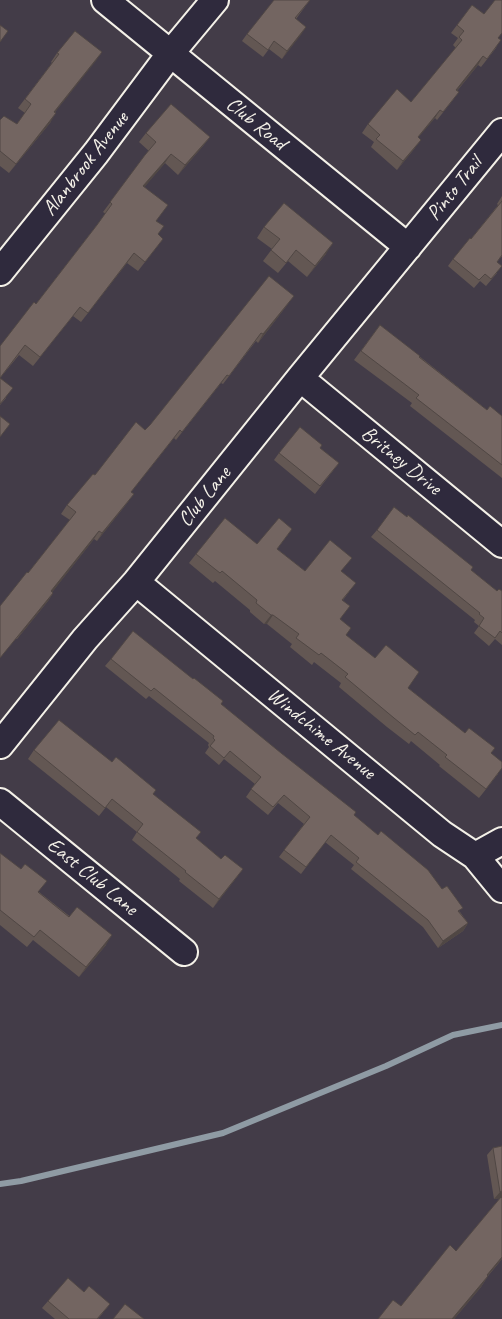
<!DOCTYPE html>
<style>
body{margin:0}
canvas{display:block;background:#433c48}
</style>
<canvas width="502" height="1319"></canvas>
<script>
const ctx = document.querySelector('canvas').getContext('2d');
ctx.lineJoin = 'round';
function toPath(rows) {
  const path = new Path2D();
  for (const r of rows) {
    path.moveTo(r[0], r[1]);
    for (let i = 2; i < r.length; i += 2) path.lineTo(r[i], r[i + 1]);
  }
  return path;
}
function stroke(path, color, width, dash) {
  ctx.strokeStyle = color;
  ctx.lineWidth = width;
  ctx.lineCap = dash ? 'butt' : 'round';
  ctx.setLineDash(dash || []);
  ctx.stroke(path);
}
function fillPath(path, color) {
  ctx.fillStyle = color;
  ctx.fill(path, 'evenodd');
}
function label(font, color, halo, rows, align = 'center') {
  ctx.font = font + ' Caveat,sans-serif';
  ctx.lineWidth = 4;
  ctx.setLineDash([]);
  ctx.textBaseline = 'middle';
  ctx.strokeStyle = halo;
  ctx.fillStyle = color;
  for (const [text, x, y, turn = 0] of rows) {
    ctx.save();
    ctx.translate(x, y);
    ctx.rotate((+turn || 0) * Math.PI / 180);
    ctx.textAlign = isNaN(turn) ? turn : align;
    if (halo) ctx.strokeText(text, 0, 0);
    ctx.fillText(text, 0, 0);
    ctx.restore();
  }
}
stroke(toPath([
 [0,1184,21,1181,223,1133,386,1066,453,1035,502,1025]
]), '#8f9ba4', 6);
const minor = toPath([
 [105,0,408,247],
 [0,272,96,153,170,54,215,0],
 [300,378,502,544],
 [136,582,442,834,475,856,502,889],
 [0,745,85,639,136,582,300,378,502,132],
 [0,802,184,952],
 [475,856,502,841]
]);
stroke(minor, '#f4f1e8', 30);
stroke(minor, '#2f2a3d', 26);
fillPath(toPath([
 [310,0,296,19,306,27,282,59,269,49,263,57,242,41,247,34],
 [457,25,499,38,496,48,481,67,478,65,457,91,453,100,437,120,435,118,418,137,415,148,397,170,371,147,374,142,362,133,368,124,411,102,456,48,453,45,458,38,451,33],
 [102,52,55,112,50,123,9,173,0,166,0,120,17,124,25,113,18,108,52,63,51,62,57,53],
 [146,133,210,137,203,146,178,175,165,163,144,187,157,221,158,235,163,239,138,271,127,263,81,322,73,316,33,366,19,355,0,378,6,398,0,405,0,346,36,304,97,225,106,214,103,212,149,151,139,142],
 [502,196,502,256,497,262,497,273,486,286,480,281,474,288,448,266,453,259,471,239,498,205,497,204],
 [264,227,326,254,307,277,288,261,278,273,263,261,272,249,257,238],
 [288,304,258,343,256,341,223,384,221,383,176,440,174,438,131,492,128,502,97,541,94,539,52,592,53,593,48,601,17,639,16,639,28,573,70,520,61,514,67,505,95,475],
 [380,325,487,410,502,416,502,478,410,406,412,403,354,360],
 [320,448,339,463,315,494,274,460,279,453],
 [292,529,277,549,305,571,342,572,349,592,343,600,341,619,346,635,408,688,491,754,498,774,479,798,439,766,440,765,411,741,409,744,387,727,339,687,341,683,314,662,312,665,290,647,292,644,267,624,264,624,250,612,250,610,215,581,213,583,189,563,196,554,257,544],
 [377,530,471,570,497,591,502,591,502,645,495,639,489,646,474,633,479,626,474,622,475,620,371,537],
 [111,659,221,704,354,815,460,912,468,923,463,931,438,948,423,927,351,869,354,865,325,842,301,874,279,857,304,824,278,803,268,815,246,797,255,784,224,759,219,765,205,753,209,747,208,745,209,743,149,696,146,699,105,666],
 [34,750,112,762,153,794,196,838,221,859,243,869,213,908,179,881,180,879,132,840,137,832,106,807,99,816,28,759],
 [0,853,39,892,106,945,79,977,33,940,27,947,0,925],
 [502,1146,502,1259,488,1276,481,1287,454,1319,378,1319,401,1306,456,1251,500,1198,494,1199,487,1155,493,1148],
 [84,1292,110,1304,98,1319,55,1319,42,1308,48,1301]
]), '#635753');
fillPath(toPath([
 [306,27,301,35,282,59,287,51],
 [102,52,96,61,48,121,54,112],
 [483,56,478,65,451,98,456,90],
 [440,110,435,118,412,145,418,137],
 [56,113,50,123,9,173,16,164],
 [210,137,203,146,178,175,185,165],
 [421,140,415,148,397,170,403,161],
 [171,154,165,163,137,196,143,186],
 [333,243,326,254,307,277,315,266],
 [134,253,127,263,81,322,88,313],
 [294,296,288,304,258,343,263,334],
 [227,375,221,383,176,440,182,432],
 [180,430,174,438,125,500,131,492],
 [134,494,128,502,97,541,102,533],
 [99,531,94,539,46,600,51,591],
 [53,593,48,601,17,639,22,631],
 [271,615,273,615,267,624,264,624],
 [243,869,237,877,213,908,219,899],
 [468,923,463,931,438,948,443,941],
 [112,935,106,945,79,977,86,967],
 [502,1191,502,1198,494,1199,500,1192],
 [502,1257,502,1259,479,1286,487,1275],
 [488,1276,481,1287,454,1319,452,1319]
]), '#504744');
const building = toPath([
 [274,0,310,0,295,18,306,27,287,51,274,41,268,50,247,34,274,0],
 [495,0,502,0,502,33,498,38,501,40,487,59,483,56,456,90,459,92,443,112,440,110,418,137,421,140,403,161,376,139,380,135,368,124,397,89,411,102,462,40,459,37,464,31,457,25,472,5,484,14,495,0],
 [0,25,8,31,0,42,0,25],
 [75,31,102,52,54,112,56,113,16,164,0,151,0,120,4,116,17,124,31,104,25,99,59,54,57,53,75,31],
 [171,104,210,137,185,165,171,154,143,186,168,205,156,221,164,226,158,234,163,239,145,262,134,253,88,313,80,307,40,357,25,345,0,378,0,346,34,302,36,304,97,225,112,204,110,202,145,155,156,142,146,133,171,104],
 [502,201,502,255,497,262,502,266,491,279,485,274,479,280,453,259,470,238,471,239,502,201],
 [284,203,333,243,315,266,296,250,286,263,271,250,280,239,264,227,284,203],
 [269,276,294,296,263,334,261,333,229,376,227,375,182,432,180,430,131,492,134,494,102,533,99,531,51,591,53,593,0,658,0,606,27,572,28,573,76,512,67,505,93,474,95,475,136,422,145,430,150,425,269,276],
 [380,325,420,356,419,357,487,410,490,406,502,416,502,465,416,398,419,395,361,351,380,325],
 [0,378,13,388,0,404,0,378],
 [0,416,10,424,0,437,0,416],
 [300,427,322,445,320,448,339,463,320,486,279,453,300,427],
 [394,507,407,517,408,515,473,567,471,570,497,591,499,589,502,591,502,633,500,631,495,638,479,626,484,618,479,614,480,613,377,530,394,507],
 [225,518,257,544,279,518,292,529,277,549,305,571,330,540,352,558,341,571,356,583,342,600,350,606,340,619,351,628,346,635,375,658,386,645,419,672,408,688,465,733,469,728,495,748,491,753,502,762,502,768,486,789,445,757,447,755,418,732,415,735,394,718,345,677,348,674,321,653,319,655,296,638,299,634,273,615,271,615,256,603,257,600,222,571,220,573,196,554,225,518],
 [133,631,193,679,194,678,223,701,221,704,281,753,356,812,354,815,378,835,381,831,428,870,442,889,447,886,463,908,458,911,468,923,443,941,428,920,356,862,359,858,331,835,306,867,284,850,310,817,284,795,273,807,251,789,261,777,230,751,224,758,210,746,215,740,213,738,214,736,154,688,151,691,111,659,133,631],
 [59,720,112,762,116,757,156,790,153,794,201,832,196,838,221,859,225,855,243,869,219,899,185,872,186,871,137,832,143,824,112,799,105,808,34,750,59,720],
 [0,853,21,869,25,864,47,881,38,892,69,917,77,907,112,935,86,967,40,930,34,937,0,910,0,853],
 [502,1146,502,1191,500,1192,493,1148,502,1146],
 [501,1197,502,1198,502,1257,487,1275,488,1276,452,1319,378,1319,393,1300,401,1306,450,1245,456,1251,501,1197],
 [68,1278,84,1292,89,1286,110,1304,97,1319,69,1319,48,1301,68,1278],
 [125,1304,144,1319,113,1319,125,1304]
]);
fillPath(building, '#736561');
stroke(building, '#504744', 1);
label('21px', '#f4f1e8', '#2f2a3d', [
 ["Club Road",256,124,39],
 ["Alanbrook Avenue",86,164,-52],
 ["Pinto Trail",455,189,-51],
 ["Britney Drive",401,461,39],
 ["Club Lane",205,497,-51],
 ["Windchime Avenue",321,734,39],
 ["East Club Lane",92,877,39]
]);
</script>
